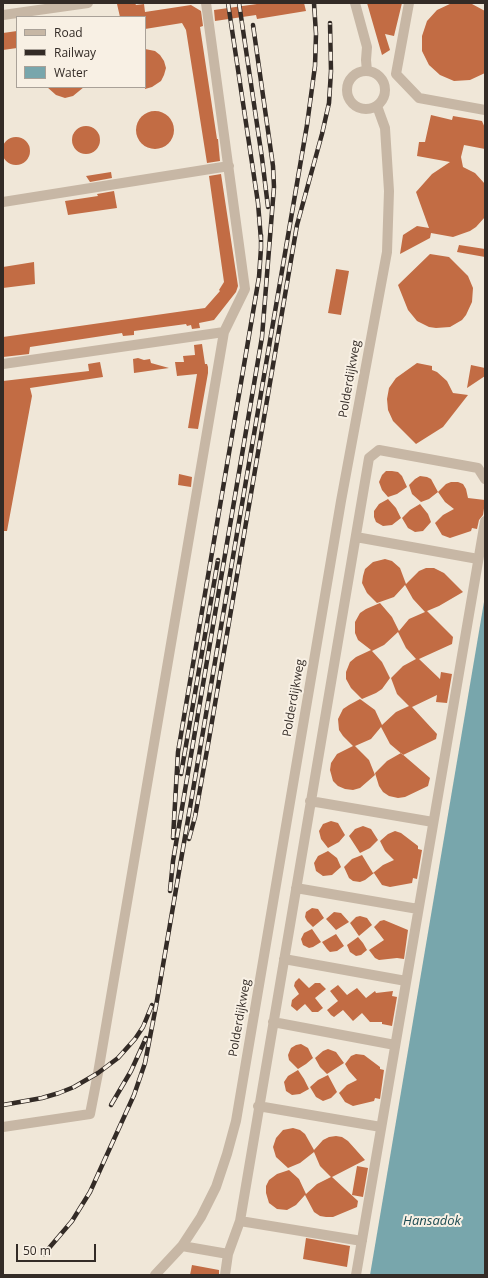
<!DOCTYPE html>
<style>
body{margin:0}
#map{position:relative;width:488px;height:1278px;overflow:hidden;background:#f0e7d8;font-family:"Open Sans",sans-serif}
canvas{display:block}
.frame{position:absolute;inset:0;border:4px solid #332b26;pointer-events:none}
.legend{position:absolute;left:16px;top:16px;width:130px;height:72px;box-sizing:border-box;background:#f8f0e4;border:1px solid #a9a198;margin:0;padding:5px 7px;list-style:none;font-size:12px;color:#332b26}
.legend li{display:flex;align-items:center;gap:8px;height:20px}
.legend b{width:20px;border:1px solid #a9a198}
.scale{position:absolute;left:16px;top:1244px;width:80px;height:18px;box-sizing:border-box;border:2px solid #332b26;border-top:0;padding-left:5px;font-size:12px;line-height:14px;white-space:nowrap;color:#332b26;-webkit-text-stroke:3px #f8f0e4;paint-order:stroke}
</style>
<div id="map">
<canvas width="488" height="1278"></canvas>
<div class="frame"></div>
<ul class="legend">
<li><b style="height:5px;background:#c7b7a5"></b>Road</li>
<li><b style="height:5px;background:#332b26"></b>Railway</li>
<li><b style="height:11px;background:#78a6ac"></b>Water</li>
</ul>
<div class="scale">50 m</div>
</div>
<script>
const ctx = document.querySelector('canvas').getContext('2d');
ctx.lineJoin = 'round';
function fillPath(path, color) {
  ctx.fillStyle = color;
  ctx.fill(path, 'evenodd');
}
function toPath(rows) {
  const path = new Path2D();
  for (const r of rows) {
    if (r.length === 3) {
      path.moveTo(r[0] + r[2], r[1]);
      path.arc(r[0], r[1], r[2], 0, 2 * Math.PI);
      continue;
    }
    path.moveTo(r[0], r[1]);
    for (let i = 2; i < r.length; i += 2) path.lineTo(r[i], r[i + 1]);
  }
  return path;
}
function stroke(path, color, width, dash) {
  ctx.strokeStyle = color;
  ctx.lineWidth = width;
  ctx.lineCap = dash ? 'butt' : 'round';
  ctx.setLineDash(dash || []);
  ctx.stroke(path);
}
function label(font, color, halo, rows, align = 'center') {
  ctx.font = font + ' "Open Sans",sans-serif';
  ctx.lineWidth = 4;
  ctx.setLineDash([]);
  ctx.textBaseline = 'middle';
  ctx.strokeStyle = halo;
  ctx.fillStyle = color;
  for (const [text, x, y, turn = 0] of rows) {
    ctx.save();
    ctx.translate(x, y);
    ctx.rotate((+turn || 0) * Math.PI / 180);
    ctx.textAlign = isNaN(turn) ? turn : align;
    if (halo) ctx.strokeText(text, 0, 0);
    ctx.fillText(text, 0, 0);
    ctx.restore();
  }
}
fillPath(toPath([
 [485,596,485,1275,370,1275]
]), '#78a6ac');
fillPath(toPath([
 [125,3,135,3,136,5,144,4,145,12,191,5,201,11,203,26,200,27,217,139,218,139,220,161,207,163,186,30,182,23,145,29,145,17,120,17,117,4],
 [264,3,304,3,306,11,257,19,256,15,215,21,214,10],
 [367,3,402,3,394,36,385,34,390,50,382,55],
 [452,3,472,4,485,11,485,73,470,80,454,81,440,75,429,65,422,51,422,36,427,21,437,10],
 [17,31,17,48,3,50,3,33],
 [145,49,155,51,160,55,164,61,166,68,164,75,161,81,152,87,145,89],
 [47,87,84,87,73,96,65,98,56,95],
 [155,130,19],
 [431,115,452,120,453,116,482,121,485,128,485,149,464,145,461,157,463,167,475,173,485,184,485,217,476,227,470,231,453,237,431,233,430,238,400,254,403,235,417,226,429,228,416,192,432,174,450,162,417,156,419,142,425,142],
 [86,140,14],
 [16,151,14],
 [111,172,112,178,90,182,86,176],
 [221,174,238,286,236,292,214,320,199,323,200,328,192,329,191,325,187,326,186,324,134,331,134,335,123,336,122,333,30,347,29,354,3,357,3,337,205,308,220,291,219,290,224,282,209,176],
 [114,191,117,208,68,215,65,201,98,196,97,194],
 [459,245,485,249,485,257,457,252],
 [430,254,449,257,468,276,473,288,472,302,466,315,462,320,450,327,436,328,429,327,417,321,408,310,398,285],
 [34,262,35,284,3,288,3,267],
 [336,269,349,271,341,315,328,313],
 [202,344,205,364,207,364,208,367,208,373,198,429,188,428,197,374,177,376,175,362,184,362,183,356,195,355,194,345],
 [138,358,144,360,150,359,151,363,169,368,134,373,133,359],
 [100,362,103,377,30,388,32,396,7,531,3,531,3,381,89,371,88,364],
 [417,363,432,366,432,370,437,372,447,381,453,393,468,395,443,427,416,444,393,421,388,410,387,399,389,388,396,378],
 [471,365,485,368,485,376,467,388],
 [386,471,392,471,398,472,402,476,407,487,397,494,388,497,382,490,379,482,382,475],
 [179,474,192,477,191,487,178,485],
 [420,476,427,477,431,479,438,492,429,499,421,502,412,494,409,485,415,479],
 [451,482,458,482,463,484,466,489,468,498,485,500,485,502,483,515,479,520,477,529,472,528,471,531,450,538,442,535,435,523,443,515,454,509,445,502,438,492,446,484],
 [388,499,396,508,401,518,392,525,383,526,376,522,374,517,374,511,379,504],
 [420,504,428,514,431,522,423,531,415,532,408,528,402,518,410,510],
 [385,559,392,561,400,568,406,584,419,571,426,568,434,568,444,573,463,592,439,606,427,611,453,637,452,644,419,659,440,679,441,672,452,674,447,703,436,702,437,695,412,707,437,734,436,739,403,755,390,744,381,727,371,739,355,746,369,760,375,775,360,788,353,790,345,789,338,786,333,781,330,770,331,763,337,754,353,746,343,736,339,730,338,719,343,709,349,705,360,699,375,710,382,725,396,712,409,706,397,694,391,678,403,666,416,659,406,648,398,632,384,645,372,651,382,662,390,678,382,689,376,693,362,699,351,688,346,679,346,672,350,662,356,657,371,650,358,640,355,633,355,622,360,613,366,609,380,603,392,617,399,631,409,619,425,612,413,599,405,585,394,597,377,603,367,593,362,583,363,576,365,569,373,562],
 [401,753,430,778,428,786,405,797,398,798,389,796,383,792,379,786,375,773,387,761],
 [331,821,338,823,345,835,339,842,328,848,321,839,319,831,323,824],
 [363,826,371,829,378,840,370,848,360,853,349,836,355,829],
 [395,831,401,833,418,846,418,849,422,850,417,879,413,878,412,883,390,887,382,885,374,873,365,880,360,882,353,881,349,878,344,867,352,859,362,855,373,873,383,865,394,860,385,851,380,841,388,834],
 [328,851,337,858,341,867,332,875,323,876,316,871,314,863,318,856],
 [312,908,318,909,324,918,313,927,307,921,305,917,306,912],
 [334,912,341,913,349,922,336,930,326,919],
 [360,916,367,918,372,925,359,936,350,923,356,917],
 [384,920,408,930,404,959,397,958,379,960,375,958,369,950,384,940,374,927,380,921],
 [312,929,321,942,313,947,309,948,303,945,301,939,304,933],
 [336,934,344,946,337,951,330,952,327,949,322,942],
 [358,937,363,943,367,950,361,955,356,956,350,952,347,945],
 [299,978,309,988,315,983,320,983,326,989,315,998,323,1008,318,1012,312,1012,305,1004,297,1011,291,1006,292,1000,299,994,294,986,295,982],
 [338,985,347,995,357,988,366,998,375,991,376,993,393,991,392,996,397,997,392,1026,382,1024,382,1022,370,1022,362,1013,353,1021,343,1010,334,1017,331,1015,327,1010,338,1001,330,991],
 [301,1044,308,1048,313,1058,306,1064,298,1069,289,1060,288,1055,291,1048,296,1045],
 [328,1049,336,1052,344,1063,327,1074,320,1067,315,1058,323,1051],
 [356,1054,364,1055,380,1067,380,1069,384,1070,380,1099,375,1098,374,1101,353,1106,345,1102,339,1093,347,1085,357,1080,349,1071,345,1064,351,1056],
 [298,1070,304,1079,309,1089,300,1094,292,1095,286,1091,284,1082,288,1076],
 [328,1075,337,1092,331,1098,323,1101,316,1097,310,1087,318,1080],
 [293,1128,300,1130,305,1134,314,1150,323,1140,329,1137,336,1136,342,1137,348,1141,365,1160,332,1177,358,1201,357,1207,333,1217,326,1217,320,1216,314,1212,305,1195,296,1205,287,1210,277,1209,269,1203,266,1193,266,1186,269,1180,277,1174,289,1170,299,1179,306,1194,317,1184,331,1177,320,1166,314,1152,300,1163,288,1168,276,1157,273,1147,276,1138,283,1130],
 [357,1166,368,1168,363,1197,352,1195],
 [306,1238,350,1246,347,1267,303,1259],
 [192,1265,219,1270,219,1275,190,1275]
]), '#c26c44');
stroke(toPath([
 [355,3,367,47,366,60,367,71],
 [409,3,396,74,419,98,485,110],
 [3,15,88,3],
 [366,90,19],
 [3,202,229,166],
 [3,364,224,332],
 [356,537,478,559],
 [310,801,433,822],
 [296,888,418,909],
 [284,959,406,981],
 [273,1022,395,1045],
 [258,1106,381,1127],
 [3,1127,90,1114,98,1073,224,332,245,289,206,3],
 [240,1221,362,1241],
 [182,1246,228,1254],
 [155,1275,182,1246,201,1217,216,1187,227,1154,236,1121,341,501,387,252,389,191,385,128,377,106],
 [225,1275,228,1254,240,1221,369,458,379,450,478,468,485,479],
 [356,1275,485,521]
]), '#c7b7a5', 10);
const rail = toPath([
 [228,3,258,203,261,240],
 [239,3,262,158,268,207],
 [181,774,218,560],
 [173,838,178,752,259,277,261,248,261,235],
 [189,839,195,817,209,739,297,225,322,134,329,103,331,71,330,23],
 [170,891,173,861,262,337,274,187,273,166,253,25],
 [3,1105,42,1098,59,1093,74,1087,98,1073,118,1058,135,1039,143,1027,152,1005],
 [111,1105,131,1071,146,1038],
 [44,1254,72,1221,90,1192,134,1095,145,1063,156,1006,307,125,315,66,316,34,314,3]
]);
stroke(rail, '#332b26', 4.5);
stroke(rail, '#f8f0e4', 3, [9]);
label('12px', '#332b26', '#f8f0e4', [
 ["Polderdijkweg",350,379,-80],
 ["Polderdijkweg",294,698,-80],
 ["Polderdijkweg",240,1018,-80]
]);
label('italic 13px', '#1d4c53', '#f8f0e4', [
 ["Hansadok",432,1221]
]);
</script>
